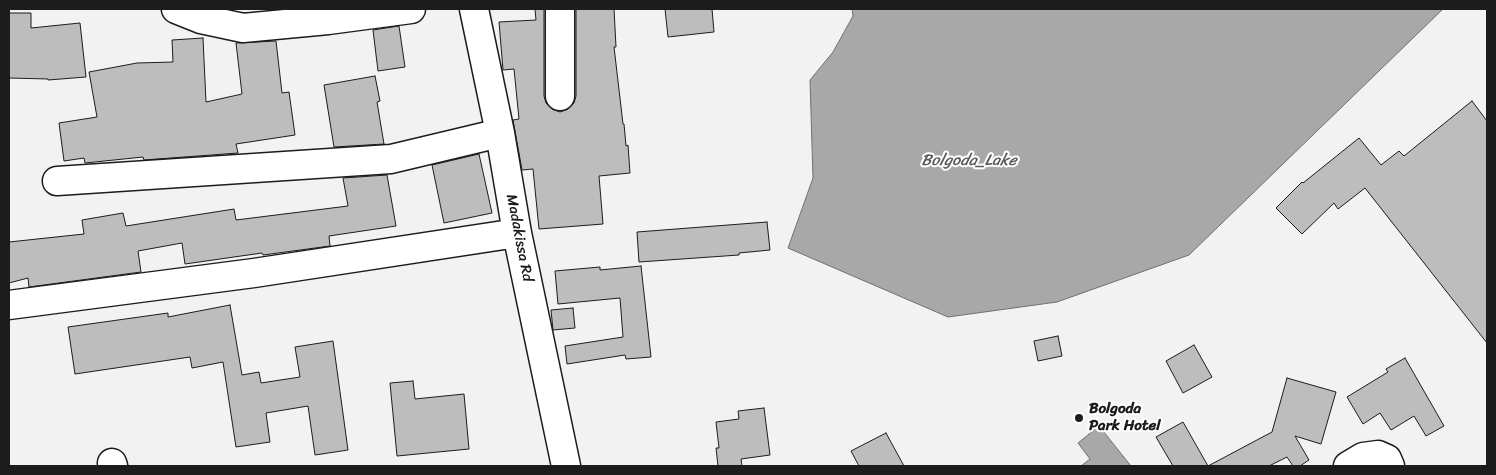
<!DOCTYPE html>
<style>
body{margin:0}
#map{position:relative;width:1496px;height:475px;overflow:hidden;background:#f2f2f2;font-family:Sriracha,sans-serif}
canvas{display:block}
.frame{position:absolute;inset:0;border:10px solid #1c1c1c;pointer-events:none}
</style>
<div id="map">
<canvas width="1496" height="475"></canvas>
<div class="frame"></div>
</div>
<script>
const ctx = document.querySelector('canvas').getContext('2d');
ctx.lineJoin = 'round';
function fillPath(path, color) {
  ctx.fillStyle = color;
  ctx.fill(path, 'evenodd');
}
function toPath(rows) {
  const path = new Path2D();
  for (const r of rows) {
    path.moveTo(r[0], r[1]);
    for (let i = 2; i < r.length; i += 2) path.lineTo(r[i], r[i + 1]);
  }
  return path;
}
function stroke(path, color, width, dash) {
  ctx.strokeStyle = color;
  ctx.lineWidth = width;
  ctx.lineCap = dash ? 'butt' : 'round';
  ctx.setLineDash(dash || []);
  ctx.stroke(path);
}
function label(font, color, halo, rows, align = 'center') {
  ctx.font = font + ' Sriracha,sans-serif';
  ctx.lineWidth = 4;
  ctx.setLineDash([]);
  ctx.textBaseline = 'middle';
  ctx.strokeStyle = halo;
  ctx.fillStyle = color;
  for (const [text, x, y, turn = 0] of rows) {
    ctx.save();
    ctx.translate(x, y);
    ctx.rotate((+turn || 0) * Math.PI / 180);
    ctx.textAlign = isNaN(turn) ? turn : align;
    if (halo) ctx.strokeText(text, 0, 0);
    ctx.fillText(text, 0, 0);
    ctx.restore();
  }
}
const water = toPath([
 [852,9,1443,9,1189,255,1057,302,948,317,788,248,813,178,810,80,833,52,853,16,852,9],
 [1099,426,1131,466,1081,466,1090,459,1078,443,1099,426]
]);
fillPath(water, '#a8a8a8');
stroke(water, '#707070', 1);
const building = toPath([
 [535,9,544,9,544,96,546,103,552,109,560,112,568,109,574,103,576,96,576,9,614,9,616,47,614,47,623,124,624,124,626,146,628,145,630,173,599,176,603,224,539,229,533,169,522,170,513,120,519,119,514,69,503,70,499,22,536,20,535,9],
 [665,9,712,9,714,32,668,37,665,9],
 [9,13,31,13,31,28,80,23,86,77,48,80,48,79,9,78,9,13],
 [399,26,405,67,378,71,373,30,399,26],
 [203,38,206,102,242,94,236,43,276,41,282,93,289,92,295,135,236,144,238,153,144,160,143,157,85,163,84,158,64,161,59,123,97,117,89,72,137,63,173,62,172,40,203,38],
 [375,76,380,101,377,102,384,144,334,147,324,85,375,76],
 [1472,101,1487,121,1487,343,1365,188,1338,209,1334,203,1302,234,1276,208,1302,182,1303,183,1359,138,1381,165,1399,151,1404,156,1472,101],
 [479,154,492,213,444,223,432,165,479,154],
 [387,175,396,226,329,236,330,246,263,255,262,253,185,264,182,243,138,251,141,272,29,287,28,278,9,283,9,242,84,234,82,220,123,213,126,226,234,209,236,220,348,206,343,178,387,175],
 [767,222,770,250,739,253,739,255,639,262,637,232,767,222],
 [641,266,651,357,626,359,625,355,567,364,565,346,623,337,620,298,558,304,555,271,600,267,600,270,641,266],
 [230,305,242,375,259,372,261,383,300,377,295,347,333,341,348,450,315,455,308,406,266,413,270,442,236,447,223,362,192,368,190,357,75,374,68,327,168,313,168,317,230,305],
 [573,308,575,328,553,330,551,310,573,308],
 [1058,336,1062,356,1038,361,1034,341,1058,336],
 [1194,345,1212,377,1183,393,1166,361,1194,345],
 [1405,358,1444,426,1426,436,1414,416,1391,430,1380,413,1363,424,1347,397,1388,372,1386,369,1405,358],
 [1287,378,1336,392,1321,444,1295,436,1309,460,1300,466,1293,466,1287,457,1269,466,1173,466,1156,437,1183,422,1208,466,1272,432,1287,378],
 [413,381,415,399,464,394,469,449,397,456,390,383,413,381],
 [764,408,770,455,741,459,742,466,718,466,716,448,719,448,716,422,739,419,738,411,764,408],
 [886,433,904,466,859,466,851,451,886,433]
]);
fillPath(building, '#bdbdbd');
stroke(building, '#1c1c1c', 1);
const minor = toPath([
 [176,9,201,19,243,28,328,20,411,9],
 [474,9,500,133,517,233,566,466],
 [560,9,560,96],
 [57,181,391,159,500,133],
 [9,305,254,273,517,233],
 [112,463,113,466],
 [1348,466,1363,457,1378,455,1387,459,1390,466]
]);
stroke(minor, '#1c1c1c', 31);
stroke(minor, '#fff', 28);
for (const [x, y, r, color] of [
 [1079,418,5,"#1c1c1c"]
]) {
  const dot = new Path2D();
  dot.arc(x, y, r, 0, 2 * Math.PI);
  ctx.fillStyle = color;
  ctx.fill(dot);
  stroke(dot, '#fff', 2);
}
label('15px', '#1c1c1c', '#fff', [
 ["Madakissa Rd",519,238,79]
]);
label('bold 15px', '#1c1c1c', '#fff', [
 ["Bolgoda",1089,409],
 ["Park Hotel",1089,426]
], 'left');
label('italic 16px', '#5b5b5b', '#fff', [
 ["Bolgoda_Lake",969,161]
]);
</script>
